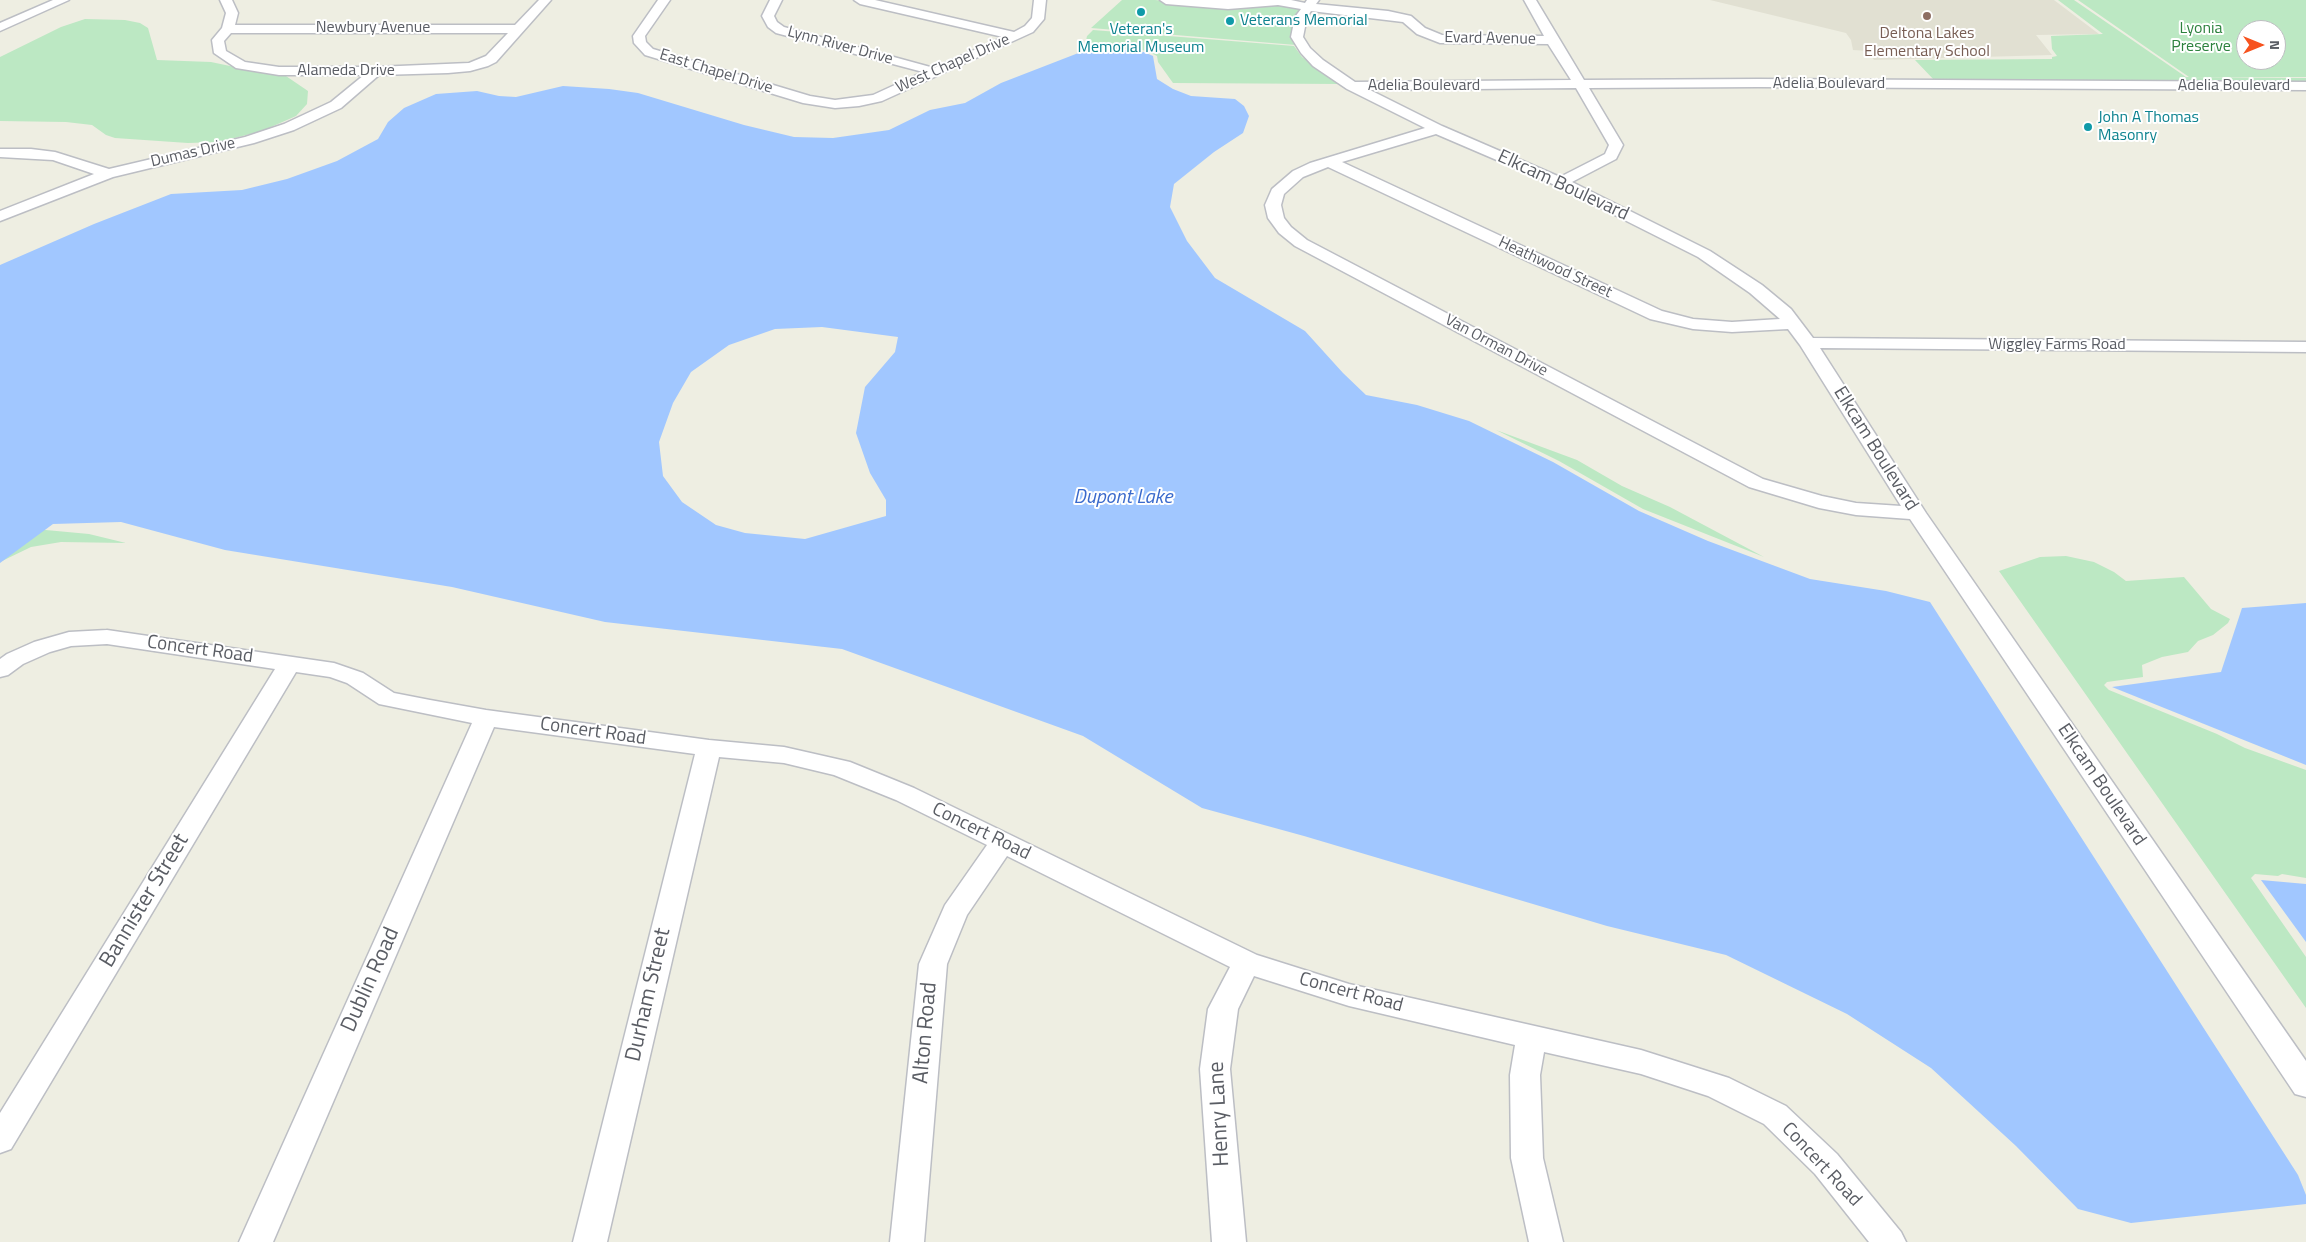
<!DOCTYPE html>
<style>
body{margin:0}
#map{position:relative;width:2306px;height:1242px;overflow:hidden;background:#eeeee2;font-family:"Titillium Web",sans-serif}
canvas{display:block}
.north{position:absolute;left:2236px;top:20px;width:50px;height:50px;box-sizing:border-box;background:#fff;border:1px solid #bdbec1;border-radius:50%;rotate:90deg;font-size:14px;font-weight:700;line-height:20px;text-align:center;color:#5a5d64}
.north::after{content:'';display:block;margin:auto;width:18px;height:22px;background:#f7531f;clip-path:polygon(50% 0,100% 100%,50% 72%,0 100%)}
</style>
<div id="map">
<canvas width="2306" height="1242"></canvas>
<div class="north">N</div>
</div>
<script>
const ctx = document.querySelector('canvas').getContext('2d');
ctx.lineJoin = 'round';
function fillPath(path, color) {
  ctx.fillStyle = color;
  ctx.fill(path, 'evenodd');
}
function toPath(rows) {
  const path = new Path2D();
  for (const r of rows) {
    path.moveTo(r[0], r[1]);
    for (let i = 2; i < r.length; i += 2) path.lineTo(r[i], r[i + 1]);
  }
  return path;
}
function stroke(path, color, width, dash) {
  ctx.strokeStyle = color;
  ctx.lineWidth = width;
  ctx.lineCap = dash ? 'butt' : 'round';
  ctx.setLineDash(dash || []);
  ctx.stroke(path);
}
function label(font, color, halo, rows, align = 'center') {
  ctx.font = font + ' "Titillium Web",sans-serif';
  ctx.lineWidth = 4;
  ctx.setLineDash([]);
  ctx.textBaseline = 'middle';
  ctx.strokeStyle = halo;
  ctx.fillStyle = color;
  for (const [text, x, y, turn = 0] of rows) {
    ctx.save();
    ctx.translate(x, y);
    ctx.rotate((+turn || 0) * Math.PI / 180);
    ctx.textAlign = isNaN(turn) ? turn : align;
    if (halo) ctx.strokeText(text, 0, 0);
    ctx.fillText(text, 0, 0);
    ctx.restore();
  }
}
fillPath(toPath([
 [1710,0,2054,0,2099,34,2036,35,2052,55,1874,60,1868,51,1853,50,1851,40,1846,33]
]), '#e1e0d2');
fillPath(toPath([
 [1122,0,1155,0,1219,7,1263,2,1300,7,1302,10,1296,45,1091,28],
 [2058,0,2074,0,2186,77,2306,78,2306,84,1935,81,1915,60,2052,59,2052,57,2057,56,2052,49,2051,36,2103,34],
 [2078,0,2306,0,2306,77,2189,77],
 [2246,30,2276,30,2276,60,2246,60],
 [85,19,125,20,140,23,148,28,157,60,211,62,249,70,283,74,308,91,307,104,296,116,262,131,219,142,188,143,115,138,106,135,92,125,66,122,0,121,0,57,61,27],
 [1093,30,1294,46,1302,57,1341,84,1173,83,1158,62,1157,56,1147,51,1137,49,1084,50,1087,36],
 [1496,430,1577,460,1622,486,1670,507,1764,557,1643,509,1559,461],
 [0,509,35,529,89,534,126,543,61,542,31,547,0,562],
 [2066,556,2094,562,2114,572,2126,581,2184,577,2211,609,2230,619,2228,623,2213,635,2198,641,2188,652,2162,657,2142,665,2143,677,2107,682,2104,685,2109,690,2217,734,2245,748,2306,770,2306,878,2282,874,2278,876,2255,874,2251,878,2306,957,2306,1008,1999,571,2040,557]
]), '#bce8c3');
fillPath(toPath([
 [1124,50,1144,52,1153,56,1157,79,1173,89,1191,96,1235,99,1244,106,1249,116,1243,133,1214,152,1174,184,1170,207,1187,241,1215,278,1305,331,1343,373,1366,395,1417,405,1469,421,1553,462,1639,511,1708,541,1810,579,1886,591,1930,602,2298,1175,2306,1195,2306,1204,2131,1223,2078,1209,2016,1146,1931,1068,1847,1014,1726,955,1607,926,1304,836,1202,808,1083,736,842,649,605,622,452,587,225,550,121,522,53,524,0,563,0,265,94,224,171,194,242,190,287,179,337,161,378,139,388,122,404,108,436,94,477,91,499,96,516,97,563,86,609,89,638,93,744,125,794,137,833,138,889,130,930,110,965,103,1001,83,1081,52],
 [822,327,898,337,895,352,865,387,856,433,870,473,886,500,886,516,805,539,745,533,716,525,682,502,663,476,659,442,673,403,691,372,729,345,775,329],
 [2306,603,2306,765,2112,687,2221,672,2242,608],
 [2261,880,2306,884,2306,942]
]), '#a1c7ff');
const minor = toPath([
 [53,0,69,0,0,31,0,23,53,0],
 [220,0,232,0,238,13,235,25,515,25,539,0,551,0,496,62,488,66,470,71,448,73,379,75,341,108,294,130,254,143,113,177,0,221,0,211,94,174,53,160,0,157,0,149,31,149,55,152,109,169,245,137,284,124,331,102,364,75,279,75,236,68,214,53,212,40,222,28,226,13,220,0],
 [231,33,508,33,486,56,469,63,376,67,279,67,245,62,226,51,224,41,231,33],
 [658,0,670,0,645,36,646,42,653,49,810,96,835,100,873,95,923,72,776,33,768,27,762,16,770,0,782,0,774,16,777,22,784,27,934,68,1003,37,860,4,854,0,875,0,1014,32,1025,26,1032,18,1034,0,1046,0,1044,19,1033,32,882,101,859,106,835,108,803,103,645,55,634,43,633,36,658,0],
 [1160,0,1291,0,1305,3,1307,0,1319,0,1316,4,1388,11,1411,16,1425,28,1442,35,1544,36,1524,0,1536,0,1584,80,1758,79,2306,82,2306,90,1758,87,1589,88,1623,145,1616,159,1572,182,1710,251,1762,285,1791,309,1813,338,2306,342,2306,352,1820,348,1926,513,2306,1061,2306,1097,2295,1094,1910,519,1856,515,1819,508,1749,487,1295,246,1279,233,1268,218,1265,205,1272,189,1293,171,1310,163,1425,128,1347,89,1313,66,1301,53,1291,37,1295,17,1301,9,1278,5,1228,9,1166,4,1160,0],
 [1311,11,1403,22,1417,34,1440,43,1548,44,1571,80,1355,82,1323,60,1310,48,1303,37,1307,17,1311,11],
 [1576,88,1609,145,1605,154,1560,177,1442,126,1370,90,1576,88],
 [1436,134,1555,185,1698,257,1750,293,1780,319,1732,322,1693,319,1662,311,1342,162,1436,134],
 [1328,167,1650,319,1693,329,1732,332,1788,329,1800,345,1901,506,1856,503,1822,496,1763,479,1307,240,1291,227,1284,218,1281,205,1284,194,1303,177,1328,167],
 [107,630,334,663,363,673,394,693,430,700,486,710,709,740,784,747,850,762,914,788,1257,955,1349,984,1641,1050,1729,1078,1786,1106,1837,1154,1901,1232,1906,1242,1869,1242,1815,1174,1764,1124,1708,1096,1641,1074,1544,1052,1540,1075,1543,1158,1563,1242,1529,1242,1511,1158,1510,1075,1515,1045,1349,1006,1254,976,1238,1009,1230,1069,1246,1242,1212,1242,1200,1069,1208,1009,1230,967,1007,856,967,915,947,964,924,1242,890,1242,919,964,945,905,987,845,896,800,834,775,784,763,719,757,607,1242,573,1242,695,754,494,727,273,1242,239,1242,472,723,379,704,347,683,330,677,296,672,11,1149,0,1153,0,1113,275,669,107,644,71,646,50,652,23,664,8,675,0,677,0,659,7,654,34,642,69,632,107,630]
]);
stroke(minor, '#bcbec4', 3);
fillPath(minor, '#fff');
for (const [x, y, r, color] of [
 [1141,12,5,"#0f9aa8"],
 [1927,16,5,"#8d6e63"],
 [1230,21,5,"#0f9aa8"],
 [2088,127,5,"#0f9aa8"]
]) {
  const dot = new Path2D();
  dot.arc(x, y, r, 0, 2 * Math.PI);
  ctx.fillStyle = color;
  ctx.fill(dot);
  stroke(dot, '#fff', 2);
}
label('16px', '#0d838f', '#fff', [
 ["Veterans Memorial",1240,21],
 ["Veteran's",1141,30,"center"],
 ["Memorial Museum",1141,48,"center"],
 ["John A Thomas",2098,118],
 ["Masonry",2098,136]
], 'left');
label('16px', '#5a5d64', '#fff', [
 ["Newbury Avenue",373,28],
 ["Evard Avenue",1490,39,1],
 ["Lynn River Drive",840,46,15],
 ["West Chapel Drive",953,64,-24],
 ["Alameda Drive",346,71],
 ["East Chapel Drive",716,72,17],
 ["Adelia Boulevard",1829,84],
 ["Adelia Boulevard",1424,86],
 ["Adelia Boulevard",2234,86],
 ["Dumas Drive",193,153,-13],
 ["Heathwood Street",1555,268,25],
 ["Wiggley Farms Road",2057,345],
 ["Van Orman Drive",1496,346,28]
]);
label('16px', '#2d823e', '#fff', [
 ["Lyonia",2201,29],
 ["Preserve",2201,47]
]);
label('16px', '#785e54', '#fff', [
 ["Deltona Lakes",1927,34],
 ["Elementary School",1927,52]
]);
label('19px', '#5a5d64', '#fff', [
 ["Elkcam Boulevard",1563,186,25],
 ["Elkcam Boulevard",1875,449,58],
 ["Concert Road",200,650,8],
 ["Concert Road",593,732,8],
 ["Elkcam Boulevard",2101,785,56],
 ["Concert Road",981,832,26],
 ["Concert Road",1351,993,15],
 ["Concert Road",1821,1165,47]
]);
label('italic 20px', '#3a6acc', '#fff', [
 ["Dupont Lake",1123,498]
]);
label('22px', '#5a5d64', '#fff', [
 ["Bannister Street",145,901,-59],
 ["Dublin Road",371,980,-66],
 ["Durham Street",649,995,-77],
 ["Alton Road",926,1033,-85],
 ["Henry Lane",1220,1114,-93]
]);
</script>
